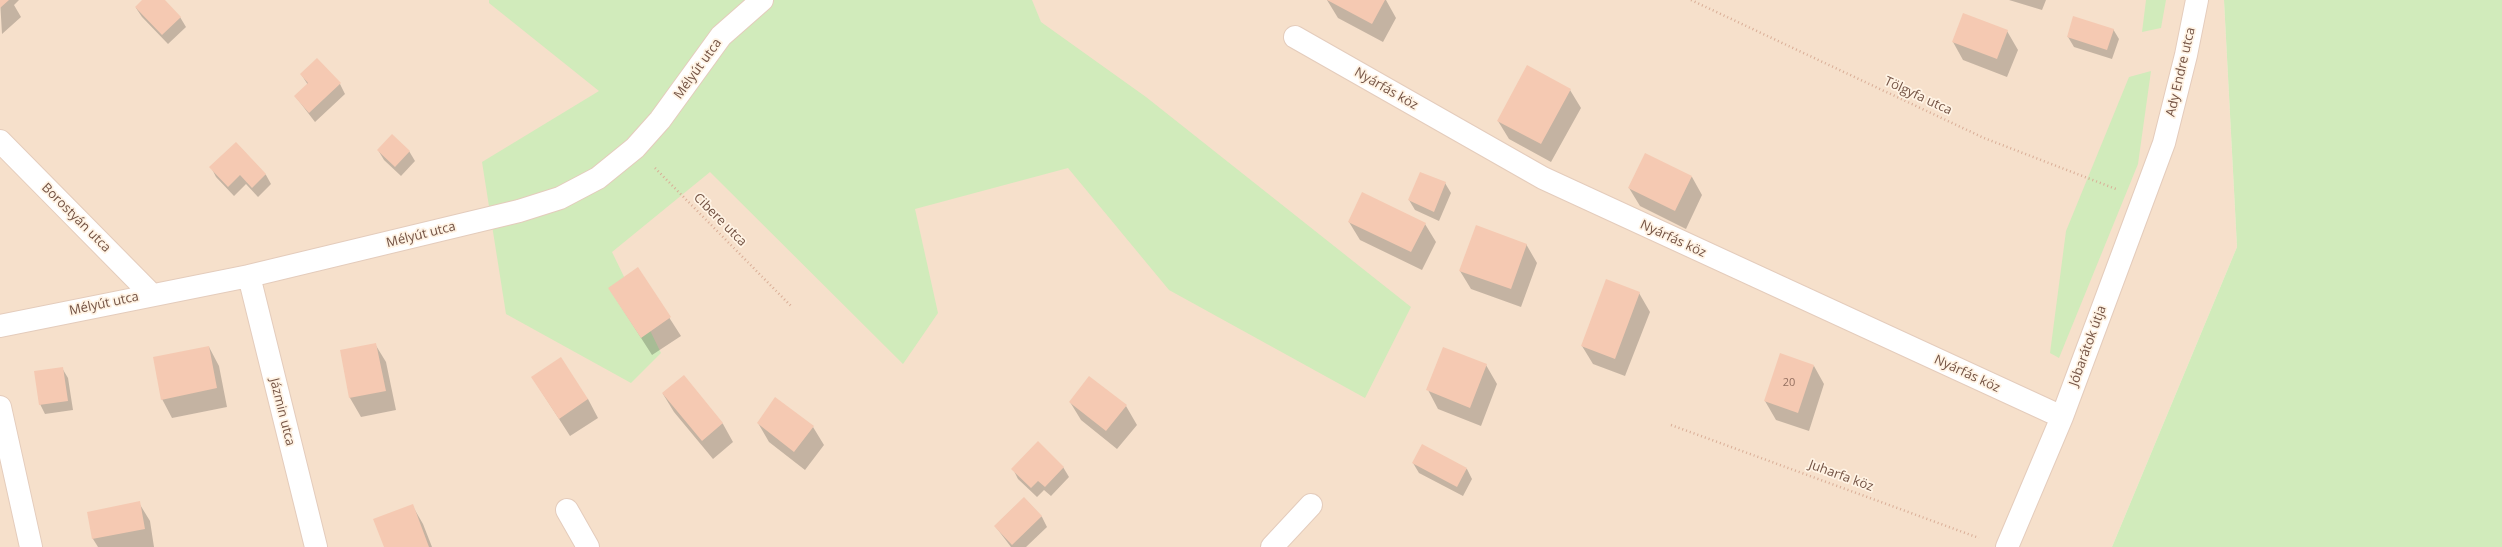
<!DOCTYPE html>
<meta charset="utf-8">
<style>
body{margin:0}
canvas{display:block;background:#feefdd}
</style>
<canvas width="2502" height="547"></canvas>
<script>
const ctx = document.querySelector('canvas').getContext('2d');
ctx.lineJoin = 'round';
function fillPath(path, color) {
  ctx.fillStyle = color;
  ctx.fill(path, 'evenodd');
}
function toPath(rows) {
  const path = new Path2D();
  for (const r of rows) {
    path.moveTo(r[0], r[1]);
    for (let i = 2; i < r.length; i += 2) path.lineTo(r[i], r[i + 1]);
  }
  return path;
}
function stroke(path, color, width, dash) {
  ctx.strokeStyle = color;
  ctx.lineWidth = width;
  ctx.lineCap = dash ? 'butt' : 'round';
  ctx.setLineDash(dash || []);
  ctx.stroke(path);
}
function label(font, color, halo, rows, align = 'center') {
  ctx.font = font + ' "Open Sans",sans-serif';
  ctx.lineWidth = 3.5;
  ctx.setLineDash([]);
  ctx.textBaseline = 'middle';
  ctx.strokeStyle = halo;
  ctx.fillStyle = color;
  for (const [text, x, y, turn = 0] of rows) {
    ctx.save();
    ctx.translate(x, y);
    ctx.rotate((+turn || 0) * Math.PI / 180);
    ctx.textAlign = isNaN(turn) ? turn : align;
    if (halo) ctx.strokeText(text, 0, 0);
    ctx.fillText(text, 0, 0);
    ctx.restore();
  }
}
fillPath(toPath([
 [0,0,2224,0,2237,247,2112,547,0,547]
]), '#f6e0cb');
fillPath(toPath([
 [489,0,1032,0,1041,22,1146,97,1411,307,1365,398,1169,290,1068,168,915,209,938,313,903,364,710,172,612,252,661,353,631,383,506,314,482,162,599,91,489,3],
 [2146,0,2166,0,2161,28,2142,32],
 [2224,0,2502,0,2502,547,2112,547,2237,247],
 [2151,71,2138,164,2059,358,2050,353,2066,231,2129,77]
]), '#d1ebbb');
fillPath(toPath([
 [0,0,19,0,14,5,21,17,2,34],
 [144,0,163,0,180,17,186,27,168,44,142,17,136,8],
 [1327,0,1386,0,1396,18,1383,42,1338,18],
 [2009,0,2046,0,2042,10],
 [2113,29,2119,39,2112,59,2074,47,2068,37],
 [2007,31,2018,50,2007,77,1963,60,1953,42],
 [301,74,340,84,345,94,315,122,295,96,308,85],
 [1570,90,1581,108,1551,162,1509,139,1498,121],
 [236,143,266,175,271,184,258,197,246,184,234,196,216,177,211,167],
 [378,150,409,151,415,161,401,176,384,160],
 [1692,177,1702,195,1686,229,1640,206,1629,188],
 [1445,183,1451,193,1439,221,1415,210,1409,200],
 [1349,222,1425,224,1436,242,1422,270,1360,240],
 [1526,244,1537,263,1521,307,1471,289,1460,271],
 [638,269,681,336,652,355,609,288],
 [1639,293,1650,312,1625,376,1593,364,1582,346],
 [375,344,386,362,396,410,361,417,350,398,341,351],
 [209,347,219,366,227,407,172,418,162,399],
 [1486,365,1497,384,1481,426,1438,409,1428,390],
 [1814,366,1824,384,1809,431,1776,420,1765,401],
 [62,368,68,378,73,410,45,414,40,404],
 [532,377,588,399,598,418,570,436],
 [684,377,723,424,733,442,713,459,674,412,663,394],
 [1070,402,1126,406,1137,425,1117,449,1081,420],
 [758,423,813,427,824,445,805,470,769,442],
 [1413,463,1467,469,1472,479,1463,496,1419,473],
 [1063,467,1069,477,1051,496,1044,490,1037,497,1018,479,1013,469],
 [1024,498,1042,517,1047,527,1026,547,1011,547,995,526],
 [139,503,150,521,154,547,98,547,93,539,88,513],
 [412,505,423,524,432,547,385,547]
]), '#0003');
fillPath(toPath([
 [0,0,9,0,0,8],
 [142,0,165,0,181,17,162,35,135,7],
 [1327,0,1385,0,1372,24],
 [1963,13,2008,30,1997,59,1952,42],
 [2073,16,2114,29,2107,50,2067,37],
 [317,58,341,83,309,113,294,96,308,83,300,74],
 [1527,65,1571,89,1541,144,1497,121],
 [392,134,410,151,395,167,377,150],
 [236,142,266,174,252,188,240,175,228,187,209,167],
 [1645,153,1692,176,1675,211,1628,188],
 [1420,172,1446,182,1434,212,1408,200],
 [1362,192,1426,223,1411,252,1348,222],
 [1476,225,1527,244,1511,289,1459,271],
 [638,267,671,317,641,338,608,288],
 [1606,279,1640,292,1615,359,1581,346],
 [376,343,386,391,349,398,340,350],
 [209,346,217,388,161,400,153,357],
 [1443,347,1487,364,1470,408,1426,390],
 [1780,353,1814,365,1798,413,1764,401],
 [561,357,588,399,559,419,531,377],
 [63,367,68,401,39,405,34,371],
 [684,375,723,423,702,441,662,393],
 [1089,376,1127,405,1106,431,1069,402],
 [775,397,814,426,794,452,757,423],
 [1038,441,1064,467,1045,487,1038,481,1031,488,1011,469],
 [1422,444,1467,468,1457,487,1412,463],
 [1024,497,1042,516,1012,545,994,526],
 [140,501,145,529,92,539,87,512],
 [413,504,429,547,384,547,373,519]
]), '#f5c9b2');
const street = toPath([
 [1295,37,1543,178,2062,417],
 [0,141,152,295],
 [249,276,316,547],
 [0,326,249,276,519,211,560,198,598,178,635,148,660,120,721,36,762,0],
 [0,407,31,547],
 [567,510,588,547],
 [1272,547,1311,505],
 [2007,547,2062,417,2164,143,2186,55,2197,0]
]);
stroke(street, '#e4ccbc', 24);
stroke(toPath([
 [1691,0,1984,138,2116,189],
 [655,168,791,306],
 [1671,425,1979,538]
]), '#d9ad96', 2.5, [1, 3]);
stroke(street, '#fff', 22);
label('11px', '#947060', null, [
 ["20",1789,383]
]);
label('13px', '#745344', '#fff3e4', [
 ["Mélyút utca",698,69,-54],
 ["Ady Endre utca",2181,72,-77],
 ["Nyárfás köz",1386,89,30],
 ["Tölgyfa utca",1918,96,25],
 ["Borostyán utca",76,218,45],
 ["Cibere utca",720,220,45],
 ["Mélyút utca",421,235,-14],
 ["Nyárfás köz",1673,239,25],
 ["Mélyút utca",104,304,-12],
 ["Jóbarátok útja",2088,346,-70],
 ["Nyárfás köz",1967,374,25],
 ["Jázmin utca",282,412,76],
 ["Juharfa köz",1841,476,20]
]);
</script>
